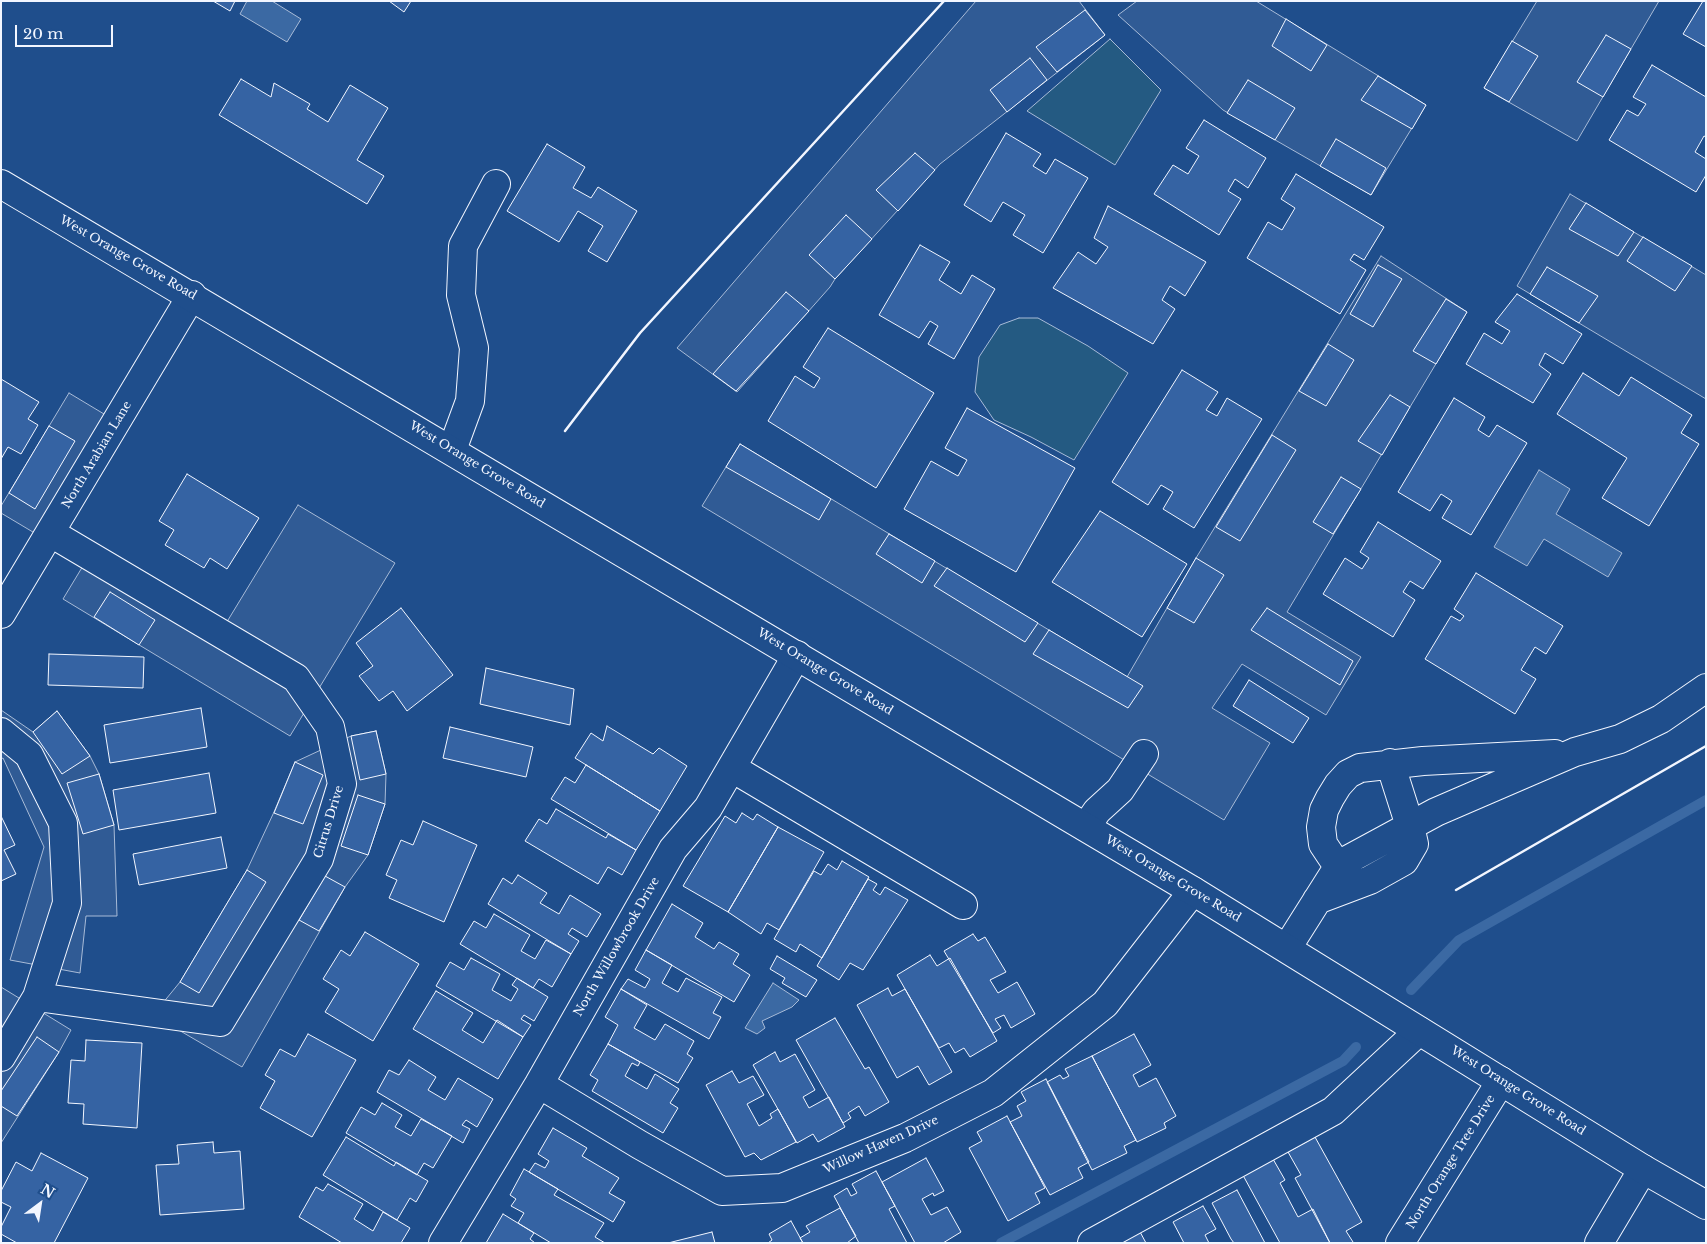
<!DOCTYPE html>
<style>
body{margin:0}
#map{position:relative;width:1707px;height:1244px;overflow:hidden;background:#1f4e8c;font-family:"Libre Baskerville",serif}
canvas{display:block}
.frame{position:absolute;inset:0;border:2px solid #f2f6ff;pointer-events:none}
.north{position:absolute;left:15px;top:1179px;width:50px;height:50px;-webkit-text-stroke:4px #1f4e8c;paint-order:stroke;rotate:31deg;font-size:14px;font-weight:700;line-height:20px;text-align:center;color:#f2f6ff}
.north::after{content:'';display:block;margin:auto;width:18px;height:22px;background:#f2f6ff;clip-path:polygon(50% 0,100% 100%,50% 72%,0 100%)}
.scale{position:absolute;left:15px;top:25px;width:98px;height:22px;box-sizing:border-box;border:2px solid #f2f6ff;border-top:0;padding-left:6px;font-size:15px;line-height:18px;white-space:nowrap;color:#f2f6ff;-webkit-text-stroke:4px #1f4e8c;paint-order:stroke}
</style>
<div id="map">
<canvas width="1707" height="1244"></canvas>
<div class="frame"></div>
<div class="north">N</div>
<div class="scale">20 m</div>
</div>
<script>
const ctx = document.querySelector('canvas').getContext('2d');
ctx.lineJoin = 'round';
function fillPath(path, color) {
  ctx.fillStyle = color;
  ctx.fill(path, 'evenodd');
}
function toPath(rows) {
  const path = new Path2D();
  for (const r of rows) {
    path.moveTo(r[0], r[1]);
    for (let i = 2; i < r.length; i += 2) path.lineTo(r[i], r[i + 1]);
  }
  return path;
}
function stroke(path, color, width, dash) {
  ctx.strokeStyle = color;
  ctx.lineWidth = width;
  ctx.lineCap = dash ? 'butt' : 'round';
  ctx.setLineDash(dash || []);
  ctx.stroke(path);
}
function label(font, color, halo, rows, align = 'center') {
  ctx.font = font + ' "Libre Baskerville",serif';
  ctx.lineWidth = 4;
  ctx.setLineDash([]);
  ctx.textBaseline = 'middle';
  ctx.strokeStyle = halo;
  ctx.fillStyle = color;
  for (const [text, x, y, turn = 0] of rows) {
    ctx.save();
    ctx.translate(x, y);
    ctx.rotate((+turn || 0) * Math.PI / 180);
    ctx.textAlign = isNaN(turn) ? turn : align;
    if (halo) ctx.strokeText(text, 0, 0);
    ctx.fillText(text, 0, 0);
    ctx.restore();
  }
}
const green = toPath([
 [1110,39,1161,90,1115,165,1027,111,1110,39],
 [1019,318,1038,318,1088,346,1128,373,1074,460,1031,437,994,420,975,392,979,357,1000,325,1019,318]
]);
fillPath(green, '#245a82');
stroke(green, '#a8bbd7', 1);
const parking = toPath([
 [976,1,1079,1,1105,35,940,164,835,279,830,287,737,392,677,348,976,1],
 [1137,1,1256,1,1426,105,1371,195,1223,110,1118,15,1137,1],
 [1537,1,1659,1,1577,141,1484,88,1537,1],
 [1570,194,1706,275,1706,399,1517,286,1570,194],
 [1381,256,1467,312,1287,612,1361,657,1326,715,1242,664,1212,708,1270,743,1224,820,702,506,740,444,1127,677,1196,558,1381,256],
 [69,393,124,426,53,544,1,513,1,506,69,393],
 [298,505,395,563,290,736,63,599,95,546,225,625,298,505],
 [1,710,33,732,57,711,90,756,99,774,114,825,117,916,86,916,80,973,10,960,44,847,3,758,1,759,1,710],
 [376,731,386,774,385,804,368,855,345,887,242,1067,153,1015,180,982,247,870,274,812,295,762,351,736,376,731],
 [1,987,71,1030,59,1052,1,1143,1,987]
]);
fillPath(parking, '#305b95');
stroke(parking, '#a8bbd7', 1);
const water = toPath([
 [247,1,272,1,301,19,287,42,240,14,247,1],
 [1539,470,1570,489,1556,514,1622,553,1608,577,1544,539,1527,566,1494,547,1539,470],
 [773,983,799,1000,792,1007,762,1021,765,1028,757,1034,745,1028,773,983]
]);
fillPath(water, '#3b69a3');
stroke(water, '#a8bbd7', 1);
stroke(toPath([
 [1411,990,1459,940,1706,800],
 [1001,1243,1343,1061,1356,1047]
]), '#3b69a3', 10);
const building = toPath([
 [213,1,235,1,230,11,213,1],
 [389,1,411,1,404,12,389,1],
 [1703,1,1706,1,1706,47,1683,34,1703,1],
 [1085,10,1105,35,1057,72,1036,47,1085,10],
 [1286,19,1327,45,1311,71,1272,46,1286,19],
 [1606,35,1631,49,1603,97,1577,82,1606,35],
 [1512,41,1538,56,1509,102,1484,88,1512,41],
 [1030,58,1047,80,1007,112,990,90,1030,58],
 [1652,65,1706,97,1706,137,1704,136,1695,152,1706,159,1706,175,1696,192,1609,140,1627,110,1638,116,1646,104,1633,97,1652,65],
 [1378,76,1426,105,1412,129,1361,100,1378,76],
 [241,79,271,97,274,83,310,104,307,109,328,122,350,85,388,108,357,160,384,176,367,204,219,115,241,79],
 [1248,80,1295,108,1275,140,1227,113,1248,80],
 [1204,120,1266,158,1248,188,1235,179,1228,191,1241,199,1219,235,1154,194,1173,165,1188,174,1199,156,1186,148,1204,120],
 [1006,133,1041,154,1033,166,1046,174,1055,159,1088,178,1043,253,1013,235,1025,215,1003,202,991,222,964,205,1006,133],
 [1336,139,1386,168,1371,195,1320,166,1336,139],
 [547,144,585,167,573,188,591,198,598,187,637,211,607,262,588,251,603,226,578,211,559,242,507,211,547,144],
 [915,153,935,170,898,211,876,190,915,153],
 [1296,174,1384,227,1364,260,1354,254,1350,260,1366,270,1340,314,1247,258,1268,222,1282,230,1295,208,1281,199,1296,174],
 [1586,203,1634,232,1618,256,1569,229,1586,203],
 [1108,206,1206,262,1185,296,1170,286,1162,300,1175,309,1153,344,1053,288,1078,252,1096,264,1108,247,1094,238,1108,206],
 [846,215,872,239,835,279,809,255,846,215],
 [1643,237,1692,266,1675,291,1627,261,1643,237],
 [920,245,950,262,939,280,961,294,972,275,995,289,954,359,928,344,938,326,930,321,919,338,879,315,920,245],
 [1378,265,1402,279,1373,327,1350,314,1378,265],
 [1547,267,1598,296,1579,323,1530,294,1547,267],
 [786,292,809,311,736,391,713,374,786,292],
 [1517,294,1582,334,1563,364,1545,353,1539,365,1551,374,1533,403,1466,364,1484,333,1502,344,1510,331,1495,322,1517,294],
 [1446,299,1467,312,1436,364,1413,351,1446,299],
 [828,328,934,393,876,488,768,421,795,376,814,388,820,378,803,367,828,328],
 [1328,344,1354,360,1326,406,1299,391,1328,344],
 [1182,370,1218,392,1206,410,1217,416,1227,398,1262,419,1194,528,1163,509,1173,492,1161,485,1148,505,1112,482,1182,370],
 [1583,373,1619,396,1631,377,1692,415,1681,433,1699,444,1649,526,1602,498,1627,458,1557,414,1583,373],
 [1,379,39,402,28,419,38,425,21,454,8,447,1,459,1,379],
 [1390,395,1410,407,1382,455,1358,441,1390,395],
 [1454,398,1485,417,1478,430,1489,437,1497,425,1527,443,1471,535,1442,518,1452,501,1441,494,1430,511,1398,492,1454,398],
 [967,408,1075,468,1016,572,904,509,931,461,958,476,967,460,945,448,967,408],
 [49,426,75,441,35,509,9,493,49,426],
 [1272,435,1296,450,1240,541,1216,527,1272,435],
 [740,444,831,499,819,520,726,467,740,444],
 [187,474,259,518,227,569,210,558,204,568,165,545,174,530,159,521,187,474],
 [1341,477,1361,489,1333,534,1313,522,1341,477],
 [1100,511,1187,564,1142,637,1052,582,1100,511],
 [1378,522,1441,561,1423,589,1410,581,1403,592,1415,600,1393,637,1323,594,1345,558,1362,569,1369,558,1360,552,1378,522],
 [889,534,935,561,922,583,876,554,889,534],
 [1196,558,1224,575,1194,623,1167,608,1196,558],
 [947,568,1038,623,1025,642,934,586,947,568],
 [1476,573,1563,626,1546,654,1535,647,1521,670,1536,679,1515,714,1425,659,1451,616,1460,621,1464,616,1454,609,1476,573],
 [110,592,155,620,139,645,94,617,110,592],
 [401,608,453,675,407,711,393,691,379,701,359,676,373,666,356,643,401,608],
 [1267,608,1353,661,1340,685,1251,630,1267,608],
 [1049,630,1143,686,1128,708,1033,654,1049,630],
 [49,654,144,657,143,688,48,685,49,654],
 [486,668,574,689,570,725,480,704,486,668],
 [1249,680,1309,718,1293,743,1233,706,1249,680],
 [201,708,207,747,110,763,104,725,201,708],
 [57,711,90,756,62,774,33,732,57,711],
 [607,726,653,754,659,748,687,766,660,811,575,758,591,733,603,741,607,726],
 [450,727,533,747,526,777,443,758,450,727],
 [376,731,386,774,360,780,351,736,376,731],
 [295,762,323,775,303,824,274,813,295,762],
 [586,765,660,811,636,850,551,799,565,777,575,783,586,765],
 [209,773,216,813,119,830,113,790,209,773],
 [99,774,114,825,83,834,67,783,99,774],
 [358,795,385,804,368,855,341,846,358,795],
 [556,809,606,838,608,834,636,850,622,875,608,867,598,884,525,841,539,819,547,824,556,809],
 [742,813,753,820,757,814,778,827,728,912,683,886,725,816,736,823,742,813],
 [1,816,15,845,4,850,16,874,1,881,1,816],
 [423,821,477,845,444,922,389,898,397,880,386,875,401,840,413,845,423,821],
 [778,827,824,852,779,930,767,923,761,934,728,912,778,827],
 [221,837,227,868,139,885,133,854,221,837],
 [842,861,869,877,822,958,800,944,796,952,774,939,814,871,821,875,828,864,837,870,842,861],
 [247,870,266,882,199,993,180,982,247,870],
 [518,875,547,893,540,903,559,914,570,895,601,914,587,937,572,928,568,934,579,941,571,954,488,904,503,878,512,884,518,875],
 [325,876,345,887,319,931,299,920,325,876],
 [868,879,877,884,873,890,880,895,885,887,908,900,863,970,850,963,839,980,817,966,868,879],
 [672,904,703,923,695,937,714,949,719,942,739,954,733,964,750,975,734,1002,646,950,672,904],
 [494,914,530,935,521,951,535,959,546,940,571,954,552,987,539,979,533,988,460,944,474,921,486,928,494,914],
 [365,932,419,964,373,1041,325,1012,339,989,323,979,341,950,350,956,365,932],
 [973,934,978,941,985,937,1006,972,990,980,998,993,1017,982,1035,1014,1011,1028,1004,1015,995,1019,1001,1028,993,1033,944,951,973,934],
 [646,950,672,965,662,983,678,992,686,978,722,997,713,1013,721,1017,709,1039,621,989,628,979,645,988,650,979,635,970,646,950],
 [930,955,937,966,950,958,997,1041,970,1057,964,1048,955,1053,949,1043,939,1048,897,975,930,955],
 [777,956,817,980,806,997,782,983,785,978,770,969,777,956],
 [471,958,500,974,492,990,511,1001,518,989,512,985,517,978,548,997,534,1021,524,1015,521,1019,531,1025,523,1037,436,986,450,962,464,970,471,958],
 [888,988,892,996,905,989,952,1072,929,1085,918,1066,897,1078,857,1005,888,988],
 [621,989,647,1005,634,1028,655,1040,665,1024,694,1041,687,1054,693,1058,678,1083,608,1044,618,1025,605,1017,621,989],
 [436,991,473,1013,462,1030,483,1043,497,1020,523,1037,498,1079,413,1029,436,991],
 [835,1018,865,1069,869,1067,889,1102,865,1116,859,1106,848,1113,851,1118,843,1123,796,1040,835,1018],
 [308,1034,356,1060,312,1137,260,1108,275,1081,265,1075,280,1049,295,1057,308,1034],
 [1134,1034,1151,1065,1133,1075,1139,1087,1156,1078,1176,1116,1164,1123,1166,1128,1137,1142,1092,1056,1134,1034],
 [37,1037,59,1052,17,1116,1,1106,1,1091,37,1037],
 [86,1040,142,1043,137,1128,83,1124,84,1104,68,1103,71,1060,85,1061,86,1040],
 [608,1044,640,1062,638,1066,632,1063,625,1076,647,1089,655,1074,679,1089,670,1103,678,1108,663,1133,592,1091,598,1080,590,1075,608,1044],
 [775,1052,780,1062,795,1054,815,1090,803,1097,809,1108,829,1097,845,1127,818,1142,813,1134,797,1143,753,1065,775,1052],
 [1092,1056,1136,1140,1124,1146,1127,1153,1092,1170,1047,1082,1060,1075,1063,1079,1069,1076,1065,1069,1092,1056],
 [409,1060,436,1077,428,1090,445,1100,458,1078,493,1099,477,1127,466,1120,462,1125,470,1129,463,1143,377,1092,389,1070,399,1075,409,1060],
 [732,1071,739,1083,753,1076,764,1095,747,1104,759,1126,772,1118,770,1114,778,1109,796,1142,761,1160,754,1153,745,1157,706,1085,732,1071],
 [1046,1079,1089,1162,1078,1168,1083,1178,1050,1195,1010,1122,1022,1116,1017,1106,1026,1101,1021,1092,1046,1079],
 [382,1103,402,1115,395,1127,411,1136,421,1119,452,1136,433,1168,424,1163,417,1175,346,1133,361,1107,375,1115,382,1103],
 [1007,1116,1045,1188,1035,1193,1040,1203,1008,1221,969,1148,982,1141,977,1132,1007,1116],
 [553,1128,587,1148,582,1156,619,1178,609,1193,625,1202,613,1222,529,1172,535,1163,545,1168,549,1161,538,1154,553,1128],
 [346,1137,394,1166,396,1162,428,1181,416,1202,410,1198,397,1220,323,1175,346,1137],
 [1315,1137,1362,1222,1346,1231,1353,1242,1352,1243,1330,1243,1295,1178,1301,1175,1288,1152,1315,1137],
 [213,1142,214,1153,240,1151,244,1209,160,1215,156,1165,179,1164,177,1145,213,1142],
 [1269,1152,1285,1180,1280,1183,1298,1217,1313,1209,1330,1243,1280,1243,1239,1168,1269,1152],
 [41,1153,88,1178,54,1243,17,1243,1,1234,1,1227,11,1207,1,1202,1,1191,16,1162,32,1171,41,1153],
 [926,1158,944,1191,934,1196,933,1193,922,1199,931,1215,947,1207,961,1232,943,1243,915,1243,882,1182,926,1158],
 [524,1169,558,1189,554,1195,604,1223,595,1237,605,1243,551,1243,518,1223,524,1213,511,1206,516,1199,510,1195,524,1169],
 [876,1171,895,1206,889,1209,907,1243,859,1243,834,1196,847,1188,851,1196,857,1193,852,1184,876,1171],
 [328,1184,363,1204,354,1219,373,1231,383,1212,410,1228,401,1243,342,1243,299,1217,316,1187,323,1191,328,1184],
 [1237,1190,1265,1243,1234,1243,1231,1239,1212,1203,1237,1190],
 [1203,1206,1216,1229,1205,1235,1209,1243,1184,1243,1173,1222,1203,1206],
 [840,1208,856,1236,847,1243,803,1243,800,1238,810,1232,806,1226,840,1208],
 [503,1214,534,1233,530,1239,535,1243,486,1243,503,1214],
 [791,1221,803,1243,768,1243,772,1240,769,1234,791,1221],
 [1139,1230,1146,1243,1115,1243,1139,1230],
 [712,1232,715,1243,668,1243,712,1232]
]);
fillPath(building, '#3563a3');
stroke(building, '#f2f6ff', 1);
const minor = toPath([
 [452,450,470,401,474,348,461,295,463,246,496,184],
 [1,614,192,295],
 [1,732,29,755,63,823,67,903,37,997,1,1057],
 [732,768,963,905],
 [1086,827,1097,811,1120,790,1144,754],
 [1340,864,1333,859,1323,844,1321,827,1324,810,1330,798,1338,785,1348,774,1360,768,1423,761,1555,754],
 [1317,900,1370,880,1404,861,1414,844,1410,826,1390,763],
 [1287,948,1340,864,1436,812,1575,752,1620,739,1661,719,1706,688],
 [37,997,220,1022,319,859,342,784,330,727,296,678,51,533],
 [539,1084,640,1145,722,1191,782,1188,905,1138,993,1093,1105,1004,1193,891],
 [443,1243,539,1084,673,849,708,808,797,655],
 [1092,1243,1333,1111,1419,1031],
 [1400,1243,1501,1081],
 [1599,1243,1643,1169]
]);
const major = toPath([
 [1,184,1193,891,1643,1169,1706,1205]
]);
stroke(minor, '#f2f6ff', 30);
stroke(major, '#f2f6ff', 30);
stroke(minor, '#1f4e8c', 28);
stroke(major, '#1f4e8c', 28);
stroke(toPath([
 [565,431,640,333,944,1],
 [1456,890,1706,746]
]), '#f2f6ff', 2.5);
label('12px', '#f2f6ff', '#1f4e8c', [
 ["West Orange Grove Road",128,258,30],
 ["North Arabian Lane",97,455,-59],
 ["West Orange Grove Road",477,465,31],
 ["West Orange Grove Road",825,672,31],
 ["Citrus Drive",329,822,-73],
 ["West Orange Grove Road",1173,879,31],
 ["North Willowbrook Drive",617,947,-60],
 ["West Orange Grove Road",1518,1091,32],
 ["Willow Haven Drive",881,1145,-24],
 ["North Orange Tree Drive",1451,1162,-58]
]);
</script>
